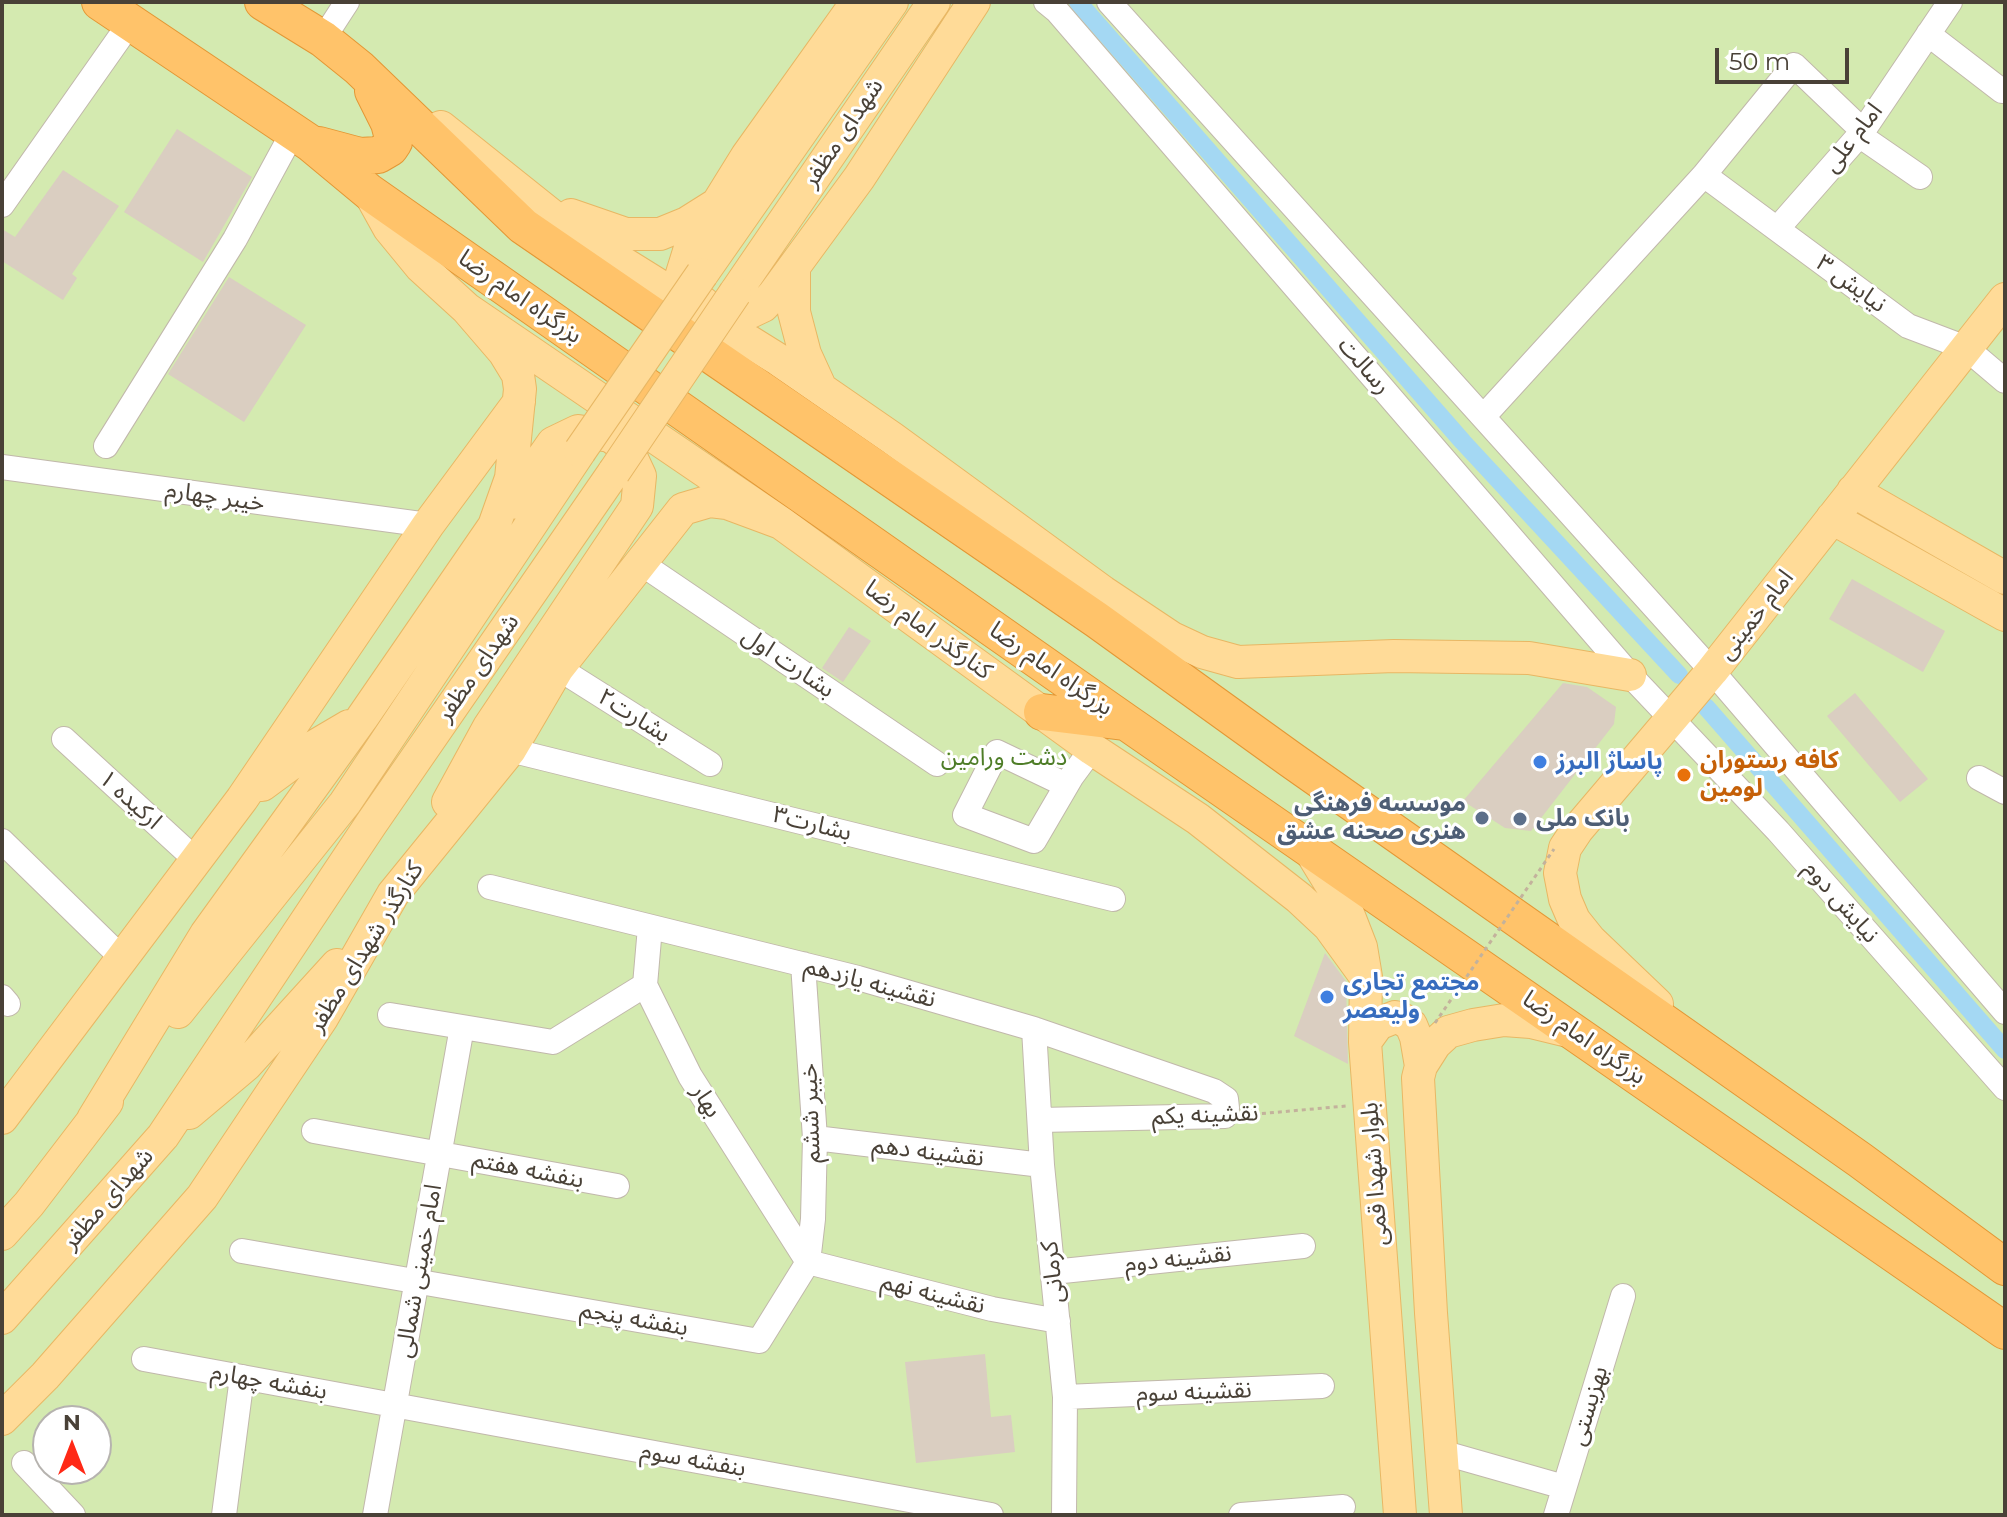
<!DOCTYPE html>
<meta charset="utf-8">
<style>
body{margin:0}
#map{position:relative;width:2007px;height:1517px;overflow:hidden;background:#f5f0e9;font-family:Montserrat,sans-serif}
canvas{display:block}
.frame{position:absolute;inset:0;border:4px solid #494137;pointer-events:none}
.north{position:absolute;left:32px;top:1405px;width:80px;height:80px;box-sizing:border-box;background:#fff;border:2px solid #b6b3af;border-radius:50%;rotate:0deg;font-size:22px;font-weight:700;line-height:32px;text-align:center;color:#494137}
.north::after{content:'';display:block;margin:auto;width:28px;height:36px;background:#ff2916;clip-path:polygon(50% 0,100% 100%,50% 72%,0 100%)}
.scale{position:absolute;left:1715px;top:48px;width:134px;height:36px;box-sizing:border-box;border:4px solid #494137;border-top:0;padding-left:10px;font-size:24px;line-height:28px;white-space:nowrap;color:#494137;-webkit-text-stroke:6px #fff;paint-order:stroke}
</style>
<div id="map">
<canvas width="2007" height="1517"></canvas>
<div class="frame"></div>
<div class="north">N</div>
<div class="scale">50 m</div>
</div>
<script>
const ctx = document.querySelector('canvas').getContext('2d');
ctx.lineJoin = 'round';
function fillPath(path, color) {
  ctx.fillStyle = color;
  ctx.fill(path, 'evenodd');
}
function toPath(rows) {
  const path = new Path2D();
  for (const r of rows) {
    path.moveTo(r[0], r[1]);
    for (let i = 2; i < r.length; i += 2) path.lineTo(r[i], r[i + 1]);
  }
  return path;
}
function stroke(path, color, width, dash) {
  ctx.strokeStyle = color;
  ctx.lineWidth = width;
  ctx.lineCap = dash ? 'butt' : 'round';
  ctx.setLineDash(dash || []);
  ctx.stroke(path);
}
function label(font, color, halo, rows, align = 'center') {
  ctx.font = font + ' Montserrat,"Noto Sans Arabic",sans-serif';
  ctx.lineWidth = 6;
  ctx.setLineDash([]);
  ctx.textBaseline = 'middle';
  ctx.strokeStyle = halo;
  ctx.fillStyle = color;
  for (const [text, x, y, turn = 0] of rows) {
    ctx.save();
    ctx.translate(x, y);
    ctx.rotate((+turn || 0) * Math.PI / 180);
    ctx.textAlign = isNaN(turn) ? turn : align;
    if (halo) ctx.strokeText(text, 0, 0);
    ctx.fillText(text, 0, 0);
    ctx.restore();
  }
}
fillPath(toPath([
 [2,2,2005,2,2005,1515,2,1515],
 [48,1421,96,1421,96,1469,48,1469]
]), '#d4eab0');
stroke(toPath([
 [1078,2,1463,442,1679,675],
 [1706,707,2005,1050]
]), '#a4d8f3', 18);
fillPath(toPath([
 [177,129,252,177,203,262,124,212],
 [63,170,119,206,72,274,77,278,63,300,2,261,2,229,15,237],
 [229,277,306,325,244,422,168,374],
 [1852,579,1945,631,1923,672,1829,619],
 [849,627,871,641,843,682,822,668],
 [1563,683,1587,687,1616,707,1614,724,1531,831,1505,828,1463,801],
 [1855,693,1928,779,1900,802,1827,716],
 [1325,953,1346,981,1348,1064,1294,1036],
 [985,1354,991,1417,1011,1415,1015,1452,916,1463,905,1362]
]), '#dacec1');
const minor = toPath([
 [1046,2,1057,11,1630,675,1778,831,2005,1088],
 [1109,2,1712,671,2005,1012],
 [1928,34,2002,91],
 [323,39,347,2],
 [1859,135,1920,177],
 [1704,175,1908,326,1966,348,2005,381],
 [2,205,130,23],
 [1777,229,1863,131,1950,2],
 [1483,417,1704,175,1794,65,1863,131],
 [106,446,235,239,293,132],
 [2,467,428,525],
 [639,562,937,764],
 [558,668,710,764],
 [64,739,197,861],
 [510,750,1113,899],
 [1979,778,2005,792],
 [1066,785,997,752,965,815,1034,841,1072,776,1092,749],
 [2,841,123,959],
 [490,887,858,978,1034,1029,1214,1091,1226,1099,1227,1108,1225,1116,1040,1120],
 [650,927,645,985,690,1076,808,1262],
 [2,997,8,1004],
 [390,1015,553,1042,645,985],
 [1034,1029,1042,1165,1065,1397,1064,1515],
 [314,1131,617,1186],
 [815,1138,1042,1165],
 [242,1251,759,1341,808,1262,813,1219,815,1138,803,964],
 [808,1262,992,1309,1058,1321],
 [1053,1272,1303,1246],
 [144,1359,991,1515],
 [1065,1397,1322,1386],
 [1441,1452,1564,1487],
 [24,1463,73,1515],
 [224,1515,242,1377],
 [375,1515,462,1027],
 [1241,1515,1343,1507],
 [1556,1515,1623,1296]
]);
const major = toPath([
 [857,2,747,156,690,248,681,277,692,294,712,310,744,315,763,306,774,294,859,178,974,2],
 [441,127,570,230,779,360,892,438,1103,592,1172,638,1202,652,1238,662,1394,656,1529,658,1630,675],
 [571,215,626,234,660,234,687,223,714,206],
 [794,269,794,312,805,354,821,389],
 [702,274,892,2],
 [735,293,934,2],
 [467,309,781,523,1092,749,1198,819,1299,898,1329,926,1366,977],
 [1853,491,2005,578],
 [1832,518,2005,615],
 [262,785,315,746,349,726],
 [448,802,489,727,637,506,640,476,627,448,610,436,578,431,553,443,511,503],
 [1311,852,1347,911,1361,947,1366,977,1365,1042,1400,1515],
 [1657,1004,1590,940,1574,920,1565,899,1560,873,1565,848,1577,830,1712,671,2005,299],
 [178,1012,345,803,580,451],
 [1365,1042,1378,1024,1395,1017,1402,1019,1411,1025,1416,1037,1421,1066],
 [189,1113,246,1065,337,965],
 [2,1118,242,799,428,525,519,402],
 [93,1119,206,934,362,718,494,526,511,478,520,389,518,375,504,352,467,309,421,267,389,228,369,192],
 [2,1234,29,1204,107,1102],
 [2,1318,163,1136,371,824,614,472],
 [2,1419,45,1376,202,1197,322,1018,393,894,510,750,558,668,683,509,710,501,727,503,781,523],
 [1446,1515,1431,1313,1418,1078,1421,1066,1435,1044,1448,1032,1473,1025,1504,1020,1531,1022,1568,1031]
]);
const highway = toPath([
 [100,2,310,143,369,192,1126,722,2005,1331],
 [263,2,323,39,359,68,523,226,1097,620,1290,759,1860,1160,2005,1267],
 [319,145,360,156,378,155,390,148,394,142,389,123,373,91],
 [1042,712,1124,722]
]);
stroke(minor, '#c1b8ab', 26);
stroke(major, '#e8b764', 34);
stroke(highway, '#e39735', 38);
stroke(toPath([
 [1246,1115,1346,1106]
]), '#c3b29c', 3, [4, 4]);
stroke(minor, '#fff', 24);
stroke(major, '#ffdb98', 32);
stroke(highway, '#ffc36a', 36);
const majorBridge = toPath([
 [580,451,702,274],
 [614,472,735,293]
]);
stroke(majorBridge, '#e8b764', 34, []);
stroke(toPath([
 [1435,1023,1554,849]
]), '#c3b29c', 3, [4, 4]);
stroke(majorBridge, '#ffdb98', 32);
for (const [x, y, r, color] of [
 [1540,762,8,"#3f7fe0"],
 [1684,775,8,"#e8710a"],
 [1482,818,8,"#5c6f8a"],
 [1520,819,8,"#5c6f8a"],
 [1327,997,8,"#3f7fe0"]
]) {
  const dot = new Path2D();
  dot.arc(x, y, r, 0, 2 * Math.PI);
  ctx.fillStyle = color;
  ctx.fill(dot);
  stroke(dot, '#fff', 3);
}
label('24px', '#494137', '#fff', [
 ["شهدای مظفر",843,133,-56],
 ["امام علی",1853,138,-52],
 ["نیایش ۳",1851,284,36],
 ["بزرگراه امام رضا",520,297,35],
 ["رسالت",1364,366,49],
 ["خیبر چهارم",215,497,8],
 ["امام خمینی",1756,615,-52],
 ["کنارگذر امام رضا",928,630,36],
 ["بشارت اول",788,663,34],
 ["شهدای مظفر",478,668,-55],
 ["بزرگراه امام رضا",1051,669,35],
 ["بشارت۲",634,716,32],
 ["ارکیده ۱",130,800,42],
 ["بشارت۳",812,824,14],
 ["نیایش دوم",1841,902,49],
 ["کنارگذر شهدای مظفر",366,947,-58],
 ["نقشینه یازدهم",870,983,15],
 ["بزرگراه امام رضا",1584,1038,35],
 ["بهار",706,1101,58],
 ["خیبر ششم",811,1113,-92],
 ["نقشینه یکم",1205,1115,-2],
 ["نقشینه دهم",928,1152,7],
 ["بنفشه هفتم",528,1170,11],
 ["بلوار شهدا قمی",1375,1174,-94],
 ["شهدای مظفر",108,1199,-49],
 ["نقشینه دوم",1178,1259,-6],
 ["امام خمینی شمالی",419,1271,-80],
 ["کرمانی",1053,1272,-96],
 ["نقشینه نهم",933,1294,14],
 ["بنفشه پنجم",634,1319,10],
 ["بنفشه چهارم",269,1382,10],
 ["نقشینه سوم",1194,1392,-2],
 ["بهزیستی",1589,1406,-73],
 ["بنفشه سوم",693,1460,10]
]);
label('24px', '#4e7d27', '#fff', [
 ["دشت ورامین",1004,758]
]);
label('bold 24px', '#c56008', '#fff', [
 ["کافه رستوران",1700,761],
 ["لومین",1700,789]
], 'left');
label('bold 24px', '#366cbe', '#fff', [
 ["پاساژ البرز",1556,762],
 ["مجتمع تجاری",1343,983],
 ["ولیعصر",1343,1011]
], 'left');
label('bold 24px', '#4e5e75', '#fff', [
 ["موسسه فرهنگی",1466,804],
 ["هنری صحنه عشق",1466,832],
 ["بانک ملی",1536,819,"left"]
], 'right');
</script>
